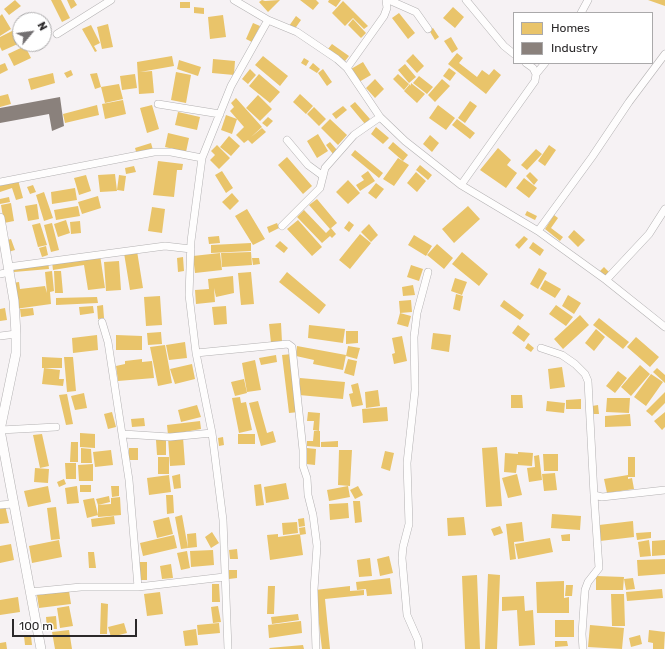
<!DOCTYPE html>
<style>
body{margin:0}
#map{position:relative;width:665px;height:649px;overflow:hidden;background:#f6f2f4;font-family:Rubik,sans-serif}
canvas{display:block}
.legend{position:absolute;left:513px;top:12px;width:140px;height:52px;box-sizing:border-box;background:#fff;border:1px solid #aaa9aa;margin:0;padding:5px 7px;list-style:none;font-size:12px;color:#2b292a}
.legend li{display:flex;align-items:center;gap:8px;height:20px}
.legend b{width:20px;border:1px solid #aaa9aa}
.north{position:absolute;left:12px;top:12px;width:40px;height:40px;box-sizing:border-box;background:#fff;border:1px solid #aaa9aa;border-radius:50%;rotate:61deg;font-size:11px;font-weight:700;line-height:16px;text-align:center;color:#2b292a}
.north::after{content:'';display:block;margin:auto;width:14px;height:18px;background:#726f71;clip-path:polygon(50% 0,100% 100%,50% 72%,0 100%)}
.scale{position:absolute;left:12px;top:619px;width:125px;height:18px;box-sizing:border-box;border:2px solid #2b292a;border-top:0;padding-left:5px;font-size:12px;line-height:14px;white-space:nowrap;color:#2b292a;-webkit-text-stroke:3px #fff;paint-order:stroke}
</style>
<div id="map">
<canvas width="665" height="649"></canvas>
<ul class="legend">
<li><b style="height:11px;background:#e9c46a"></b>Homes</li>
<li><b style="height:11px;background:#8a817c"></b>Industry</li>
</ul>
<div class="north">N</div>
<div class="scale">100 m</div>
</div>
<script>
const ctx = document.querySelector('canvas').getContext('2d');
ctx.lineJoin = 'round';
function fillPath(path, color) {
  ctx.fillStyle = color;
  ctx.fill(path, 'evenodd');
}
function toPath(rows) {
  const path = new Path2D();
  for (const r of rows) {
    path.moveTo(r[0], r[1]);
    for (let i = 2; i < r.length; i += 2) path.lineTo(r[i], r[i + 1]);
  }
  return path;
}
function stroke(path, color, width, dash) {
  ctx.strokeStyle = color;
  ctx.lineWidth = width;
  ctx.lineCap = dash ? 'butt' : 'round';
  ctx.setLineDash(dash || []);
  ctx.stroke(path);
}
fillPath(toPath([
 [15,0,21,6,9,15,4,9],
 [51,0,61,0,70,18,62,22],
 [67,0,74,0,77,5,71,9],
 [262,0,265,1,280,0,268,12,259,2],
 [300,0,316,0,319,3,313,10],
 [329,0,341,0,336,7,328,2],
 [648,0,665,0,665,6],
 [343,1,368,26,364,29,353,18,345,26,332,13],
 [180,2,190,2,190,8,180,8],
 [194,7,204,8,204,14,194,13],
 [453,7,464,17,455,28,443,18],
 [399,13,415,33,408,39,392,18],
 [2,14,11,29,0,36,0,16],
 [223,15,226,37,210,39,208,17],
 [296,16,301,20,294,30,289,26],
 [353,19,366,33,361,38,348,25],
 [253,23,260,26,252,42,246,39],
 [108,24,113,47,102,49,97,27],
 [91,25,100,43,94,46,97,51,95,52,82,29],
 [433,28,439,37,435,40,429,30],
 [14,30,20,43,2,51,0,47,0,37],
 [451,37,458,49,452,53,444,41],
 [332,44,349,56,345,61,328,49],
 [25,46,31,58,14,66,8,54],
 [457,53,463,58,459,63,477,77,482,70,489,75,494,69,501,75,486,94,448,64],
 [413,54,424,66,417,73,406,61],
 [172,56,174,66,140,72,152,71,154,93,139,94,137,62],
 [263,56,288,76,280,86,255,65],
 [304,58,309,61,306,66,301,63],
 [213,59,235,61,234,75,212,73],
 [179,60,201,67,198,76,177,69],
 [363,62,371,75,359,82,351,69],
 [5,63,8,70,0,74,0,65],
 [313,63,320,69,317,73,309,68],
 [405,64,416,77,409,83,398,70],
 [449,68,456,73,450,81,443,76],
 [250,69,256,75,248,84,242,79],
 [323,69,332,82,327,86,318,73],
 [71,70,73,75,67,78,64,73],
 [176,72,191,75,186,103,171,100],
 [53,73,55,83,31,90,28,79],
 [97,73,101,87,95,89,90,74],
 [135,74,137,88,122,90,120,76],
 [259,74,280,92,270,103,249,86],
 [398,74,409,84,404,90,393,79],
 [419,76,433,87,427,94,413,83],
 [375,79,384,89,375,98,366,88],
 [442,79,450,86,435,102,428,95],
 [411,83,425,94,417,103,404,91,410,84,411,86],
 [119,84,123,99,105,103,101,87],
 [8,94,11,104,0,107,0,96],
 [300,94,313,106,306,114,293,102],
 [258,95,272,109,260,121,246,108],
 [236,98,262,127,251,137,262,128,266,132,252,144,248,140,244,143,236,135,244,127,230,111,234,107,231,103],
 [123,100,126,114,105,119,102,104],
 [470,101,477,106,465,123,458,118],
 [355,102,370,119,365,124,350,106],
 [97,105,99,115,65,123,63,114],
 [152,105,159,129,147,133,140,108],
 [438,105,455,118,446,130,429,118],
 [343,106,347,110,336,119,332,114],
 [314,107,326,119,319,126,307,114],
 [178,112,200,117,197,130,175,125],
 [226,115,237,119,232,134,221,130],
 [268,117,273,121,267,127,262,123],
 [330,119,347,135,338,145,321,128],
 [457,119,475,133,470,139,452,125],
 [376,127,389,138,383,144,371,134],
 [168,133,189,138,186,152,165,147],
 [318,134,328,151,317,158,307,141],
 [430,135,439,143,432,152,423,144],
 [229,136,240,146,231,156,220,147],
 [330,142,337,150,333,154,326,145],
 [393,142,408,155,403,161,388,148],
 [151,143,153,150,137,155,135,148],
 [217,145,230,158,219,169,210,160,215,155,211,151],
 [549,145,556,150,545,166,538,161],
 [498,148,511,160,507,165,517,173,506,188,480,170],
 [536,149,542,154,527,170,521,165],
 [355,150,383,173,379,178,351,155],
 [287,157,312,186,303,194,278,165],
 [398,158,409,165,394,186,383,179],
 [158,161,183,164,182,170,177,170,174,197,153,195],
 [420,165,432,175,428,180,416,170],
 [134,166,136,172,126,174,125,168],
 [222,171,233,188,226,193,215,175],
 [368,171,375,181,360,191,356,185,364,180,361,176],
 [416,172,426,181,417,192,407,183],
 [530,172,538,180,534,185,526,176],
 [115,174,117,191,100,192,98,175],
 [86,175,91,191,79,195,74,178],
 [119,175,126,176,124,191,117,190],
 [524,178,537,188,529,198,516,188],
 [18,180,23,198,16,200,12,188,0,192,0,185],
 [348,180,360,193,348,204,336,192],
 [376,183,384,189,376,199,368,193],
 [33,185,36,192,30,194,27,187],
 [75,188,77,200,52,204,51,192],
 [44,192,53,218,44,221,36,195],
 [232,193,239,201,230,210,222,202],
 [98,196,101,208,82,214,78,202],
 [9,197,10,202,0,204,0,199],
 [317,199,337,223,330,229,309,205],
 [11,203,14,221,4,223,1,205],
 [37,204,39,219,28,221,25,206],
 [78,206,80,216,56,220,54,210],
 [468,206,480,219,454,243,442,229],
 [152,207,165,209,162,233,148,231],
 [247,209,265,239,253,245,235,216],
 [304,210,326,233,331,228,336,234,332,238,330,236,322,243,297,217],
 [527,211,537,216,535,220,525,215],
 [554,215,558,218,551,228,563,237,560,241,545,229],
 [66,220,70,233,58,237,54,224],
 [298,220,322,247,312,256,287,229],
 [80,221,81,233,71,234,70,222],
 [349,221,354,225,349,232,344,228],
 [40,223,47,245,38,247,32,225],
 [52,223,59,250,51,252,44,225],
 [277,223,279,228,269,233,267,227],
 [369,224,378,235,371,242,361,232],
 [574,230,585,240,578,247,568,237],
 [360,234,371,243,350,269,339,260],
 [414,235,432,246,426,256,408,245],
 [219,236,220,243,209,244,208,237],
 [524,236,528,239,519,249,515,245],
 [11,239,15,250,8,252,4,241],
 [280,241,288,248,284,253,275,246],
 [533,242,544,250,540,256,529,248],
 [251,243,251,251,211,253,211,245],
 [437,244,453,258,444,269,427,255],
 [46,246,48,255,42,257,39,248],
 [137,251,143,288,130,290,124,253],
 [251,252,252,265,222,267,221,253],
 [462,252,488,274,479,286,452,264],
 [220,253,222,270,195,273,193,256],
 [100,255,105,288,88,290,84,265,53,270,52,262],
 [183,257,184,271,178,272,177,258],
 [252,258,259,258,260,264,253,265],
 [48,261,49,269,14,272,13,264],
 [119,261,121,290,106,291,104,262],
 [411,265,423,269,419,281,407,277],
 [604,267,609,272,605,276,600,271],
 [539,268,547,273,538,289,530,284],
 [52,271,54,291,50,292,51,304,15,309,12,283,19,282,20,289,45,286,47,293,45,272],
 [54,271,61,271,63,293,55,293],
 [251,272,254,304,241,305,238,273],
 [287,272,326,305,319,314,279,282],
 [233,276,234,293,216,297,214,288,215,302,196,304,195,290,209,289,208,279],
 [455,278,467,282,462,295,451,291],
 [545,280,561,289,555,298,540,289],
 [413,285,415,295,403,296,402,287],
 [456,294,463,296,460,311,453,309],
 [568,295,581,303,574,314,562,306],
 [160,296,162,325,146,326,144,297],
 [97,297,98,303,56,305,56,298],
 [411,300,412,312,400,313,399,301],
 [504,300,524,315,520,320,500,306],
 [103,305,104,318,98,319,97,306],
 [556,305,573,317,566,326,549,314],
 [93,306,94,313,80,315,79,307],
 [226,306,227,324,214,325,212,307],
 [5,308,7,320,0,321,0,309],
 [33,308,34,315,21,317,20,309],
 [400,313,411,316,408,327,397,324],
 [580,315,589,325,563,349,554,339],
 [599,318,629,342,623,349,593,325],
 [281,323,282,342,271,343,269,324],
 [309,325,345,329,343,343,308,338],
 [518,325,530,334,524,342,512,333],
 [596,329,605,337,594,351,585,343],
 [346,331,358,331,358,343,346,344],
 [161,332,162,344,148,345,147,333],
 [433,333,451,335,449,352,431,349],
 [97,335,98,350,73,353,72,338],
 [116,335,142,336,142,350,116,350],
 [402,336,407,361,394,364,392,354,395,353,392,338],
 [636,337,659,357,650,367,627,347],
 [185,342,187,358,169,360,166,345],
 [528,343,534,348,531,352,525,348],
 [165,345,172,383,158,386,150,347],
 [297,346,346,355,343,370,313,364,314,360,296,356],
 [348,346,360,348,357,359,346,356],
 [292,354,299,412,289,413,282,355],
 [276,355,277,362,261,365,259,358],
 [42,357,62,358,62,368,42,368],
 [64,357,73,357,76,391,67,392],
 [142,359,142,362,152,361,154,378,118,381,116,366,125,364,125,361],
 [348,359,357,361,354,376,344,373],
 [255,360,261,390,247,392,242,363],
 [192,364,195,379,175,384,170,369],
 [640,365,650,374,631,396,621,387],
 [562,367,565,387,550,389,548,369],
 [44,368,60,370,59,379,64,379,63,386,42,384],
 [657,368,665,375,665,383,653,372],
 [618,371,627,378,615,393,606,386],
 [651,374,663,382,646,406,634,397],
 [300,378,345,382,343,399,299,395],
 [244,379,247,393,235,396,231,382],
 [358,383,363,405,352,407,349,394,353,393,351,385],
 [378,390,380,406,366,408,365,392],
 [665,392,665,403,652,416,646,411],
 [84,393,87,408,75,410,71,396],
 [67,394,73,424,66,425,59,395],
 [511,395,522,395,523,408,511,408],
 [240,397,241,403,246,402,252,430,239,433,232,398],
 [607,398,630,398,629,413,606,412],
 [581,399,581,409,566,409,566,400],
 [258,401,267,433,273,431,276,442,261,446,249,403],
 [547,401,565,403,564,413,546,411],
 [197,405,201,417,181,422,178,410],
 [598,405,599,414,593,414,592,406],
 [387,407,388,421,363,423,362,409],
 [112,412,116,427,108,429,104,414],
 [308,412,320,413,319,431,313,430,314,421,307,421],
 [665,412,665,427,662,430,654,421],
 [630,414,631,426,605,427,605,416],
 [144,418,145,426,132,427,131,419],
 [200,421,201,429,168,435,167,425],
 [314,431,320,431,320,447,307,446,307,441,313,441],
 [80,433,95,434,95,448,80,447],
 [42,434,49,466,40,468,33,435],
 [238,434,255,434,255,444,238,444],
 [183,437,185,465,170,466,168,438],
 [223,437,224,445,219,446,218,438],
 [166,439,166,455,157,455,156,440],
 [338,441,338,447,321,447,321,442],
 [71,442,78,442,78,462,70,462],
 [497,447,502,506,486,507,482,448],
 [81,448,91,449,92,463,81,463],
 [129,448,138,448,138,460,129,460],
 [307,448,316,449,315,465,306,464],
 [111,450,113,465,95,467,93,452],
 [339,450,352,450,350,486,338,485],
 [385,451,394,453,390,471,381,468],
 [518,452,533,453,532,466,517,465,516,473,504,472,505,453,518,454],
 [543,454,558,454,558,471,544,471],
 [539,455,542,480,529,482,527,468,535,467,534,456],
 [158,457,169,457,169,474,158,474],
 [628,457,635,457,635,477,628,477],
 [65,463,76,463,76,479,66,479],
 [93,464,93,481,79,481,78,465],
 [35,468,49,469,48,483,34,482],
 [555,473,557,490,544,491,542,474],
 [180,474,181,488,174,489,172,476],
 [517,474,522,495,508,498,502,478],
 [169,475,171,492,149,495,147,478],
 [628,475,628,479,632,478,634,489,607,493,604,479],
 [64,479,66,484,59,487,57,482],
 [286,483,289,499,266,503,264,487],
 [261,484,264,505,256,506,254,485],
 [80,485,91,485,91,492,80,492],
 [48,486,51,502,28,507,24,491],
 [77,486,79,503,67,504,65,488],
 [111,486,119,486,119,496,112,497],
 [348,486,350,497,329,501,327,490],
 [358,486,363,495,355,499,350,490],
 [166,495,173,495,174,513,167,514],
 [109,496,110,502,98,505,96,499],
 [120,497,121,515,98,517,98,505,111,504,111,498],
 [94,498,98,515,87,518,83,500],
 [353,501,360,501,362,522,355,523],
 [348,503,349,518,330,520,329,504],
 [5,505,9,523,0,524,0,506],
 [56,507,60,539,51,540,47,508],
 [552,514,581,516,580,530,551,528],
 [182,515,188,548,181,549,175,517],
 [114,516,115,524,92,527,91,519],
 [169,517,173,534,157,538,153,521],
 [464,517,466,535,448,536,447,518],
 [304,518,305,526,299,527,298,519],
 [633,521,634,537,600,541,599,525],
 [297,522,298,533,283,535,282,523],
 [522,522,524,541,514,542,516,559,510,560,506,524],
 [500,526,503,533,494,536,491,529],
 [305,527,306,534,300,535,299,528],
 [212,532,219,543,211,548,205,537],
 [651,532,651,538,637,540,636,533],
 [196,533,197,547,188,548,187,534],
 [278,534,278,537,300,534,303,555,270,560,267,535],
 [570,534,570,541,562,541,561,535],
 [174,535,177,548,143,556,140,543],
 [550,538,553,552,518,559,515,544],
 [59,540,62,557,32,563,29,546],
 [649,540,651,556,640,557,638,542],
 [665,540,665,555,652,556,652,541],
 [11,544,14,560,0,563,0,546],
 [237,549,238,559,230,559,229,550],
 [213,550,214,565,191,567,190,551],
 [187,551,190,568,181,570,177,553],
 [88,552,94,552,96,568,89,568],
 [389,556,393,573,380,576,377,559],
 [370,558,372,576,359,577,357,560],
 [665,559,665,574,638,576,637,560],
 [139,562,147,562,147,580,139,580],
 [171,564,173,578,162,579,160,566],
 [229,570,237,570,237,578,229,579],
 [488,574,500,575,497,649,485,649],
 [477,575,480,649,465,649,462,576],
 [596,576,624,577,623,590,596,590],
 [390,578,392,594,367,596,366,589,357,590,356,582],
 [633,578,635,589,626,590,624,579],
 [564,581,564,598,569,597,569,613,537,613,536,582],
 [212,584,219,584,220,602,212,602],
 [566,585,573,585,572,596,565,596],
 [268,586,275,586,274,614,267,614],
 [350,586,350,591,364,590,364,595,325,599,330,649,322,649,315,590],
 [662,589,663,598,627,601,626,592],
 [69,591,71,604,39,608,37,595],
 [160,592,163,614,147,616,144,594],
 [611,594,624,594,625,626,612,626],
 [524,596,525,611,533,610,535,645,519,646,517,610,502,611,502,597],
 [18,597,20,612,0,615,0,600],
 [101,603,108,604,107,634,100,634],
 [69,606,73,626,60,628,57,608],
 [218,606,221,622,213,623,211,607],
 [298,614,299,620,272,624,271,617],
 [56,616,57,629,47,629,46,617],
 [555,620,574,620,574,637,555,637],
 [301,621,302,633,269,638,268,625],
 [124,623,127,633,111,637,108,627],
 [219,623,220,633,198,635,197,625],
 [590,625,624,628,622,649,588,647],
 [196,629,198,645,185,646,183,631],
 [69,630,72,649,55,649,52,632],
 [649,630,665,632,664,649,653,649,653,643,648,642],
 [640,635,642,644,631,647,629,638],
 [24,636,31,636,32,645,25,645],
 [555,641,567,641,568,646,555,647],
 [6,642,7,649,0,649,0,643],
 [303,645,304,649,270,649,269,648]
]), '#e9c46a');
fillPath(toPath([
 [60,97,64,126,52,131,49,114,0,123,0,108]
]), '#8a817c');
const minor = toPath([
 [234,0,268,20,297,32,337,59,347,68,380,117,405,141,461,185,538,231,606,280,665,327],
 [389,0,416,12,428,29],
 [466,0,504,46,514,54],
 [581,13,588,0],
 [57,34,111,0],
 [347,68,384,16,387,8,386,0],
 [536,74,545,63],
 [158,104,220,114],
 [287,140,308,165,323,176],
 [0,182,154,152,171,152,202,158],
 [461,185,535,81,536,74,533,68,526,63],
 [282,226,320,188,325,168,354,135,380,117],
 [538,231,592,157,629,102,665,54],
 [8,267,165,246,191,249],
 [0,274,9,272],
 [606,280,649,234,665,209],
 [102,322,108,342,129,480,138,587],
 [0,336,16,334],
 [541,348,562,355,575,364,585,374,588,381,594,495],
 [196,353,288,344,292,347,303,450,303,466,307,478,308,495,313,515,317,546,314,590,316,649],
 [0,430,56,427],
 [123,434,170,437,212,433],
 [0,505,13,504],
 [30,592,81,587,138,587,224,577],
 [228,649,223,520,212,433,196,353,189,295,191,241,202,158,231,86,268,20],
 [419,649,418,640,407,615,402,558,403,547,409,524,407,463,415,390,414,337,417,313,428,272],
 [583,649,582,634,585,590,588,582,599,568,594,495,602,497,665,490]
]);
const tertiary = toPath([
 [0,218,14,301,16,334,16,353,0,430,41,649]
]);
stroke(minor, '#b3b1b2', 8);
stroke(tertiary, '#b3b1b2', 10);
stroke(minor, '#fefdfd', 7);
stroke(tertiary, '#fefdfd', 9);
</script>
